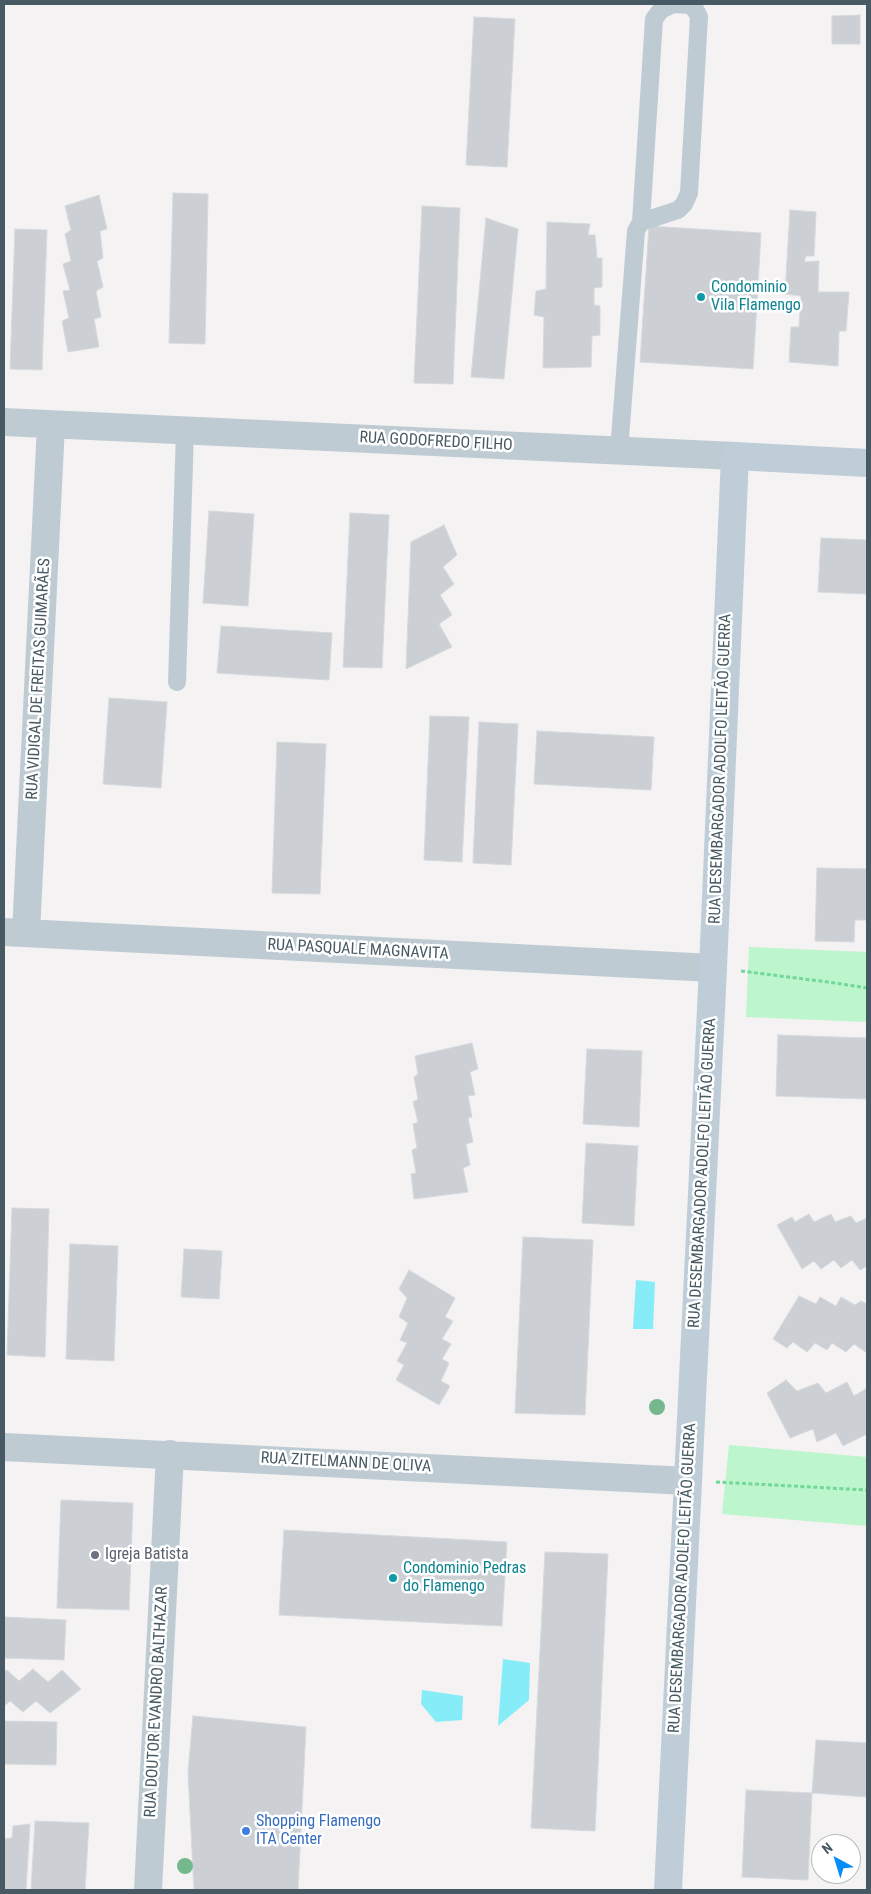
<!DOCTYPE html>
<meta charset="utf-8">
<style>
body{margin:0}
#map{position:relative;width:871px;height:1894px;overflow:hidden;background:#f4f2f2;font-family:"Roboto Condensed",sans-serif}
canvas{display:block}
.frame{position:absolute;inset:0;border:5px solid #475962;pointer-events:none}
.north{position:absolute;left:811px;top:1834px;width:50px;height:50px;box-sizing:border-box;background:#fff;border:1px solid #b5bdc0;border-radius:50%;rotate:321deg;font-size:14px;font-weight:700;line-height:20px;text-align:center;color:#475962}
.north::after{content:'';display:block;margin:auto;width:18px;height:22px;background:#058dfb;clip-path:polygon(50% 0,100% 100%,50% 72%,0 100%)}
</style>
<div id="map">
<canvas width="871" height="1894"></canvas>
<div class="frame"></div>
<div class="north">N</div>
</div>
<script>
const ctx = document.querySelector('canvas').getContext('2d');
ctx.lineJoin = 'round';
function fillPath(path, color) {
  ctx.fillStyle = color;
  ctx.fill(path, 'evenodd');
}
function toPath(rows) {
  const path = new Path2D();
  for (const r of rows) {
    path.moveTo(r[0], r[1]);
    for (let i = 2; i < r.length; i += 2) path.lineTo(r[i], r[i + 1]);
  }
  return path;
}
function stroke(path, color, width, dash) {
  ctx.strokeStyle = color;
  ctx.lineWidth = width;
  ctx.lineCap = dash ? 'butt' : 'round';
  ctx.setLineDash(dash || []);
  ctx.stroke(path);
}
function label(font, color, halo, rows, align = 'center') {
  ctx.font = font + ' "Roboto Condensed",sans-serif';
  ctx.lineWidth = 5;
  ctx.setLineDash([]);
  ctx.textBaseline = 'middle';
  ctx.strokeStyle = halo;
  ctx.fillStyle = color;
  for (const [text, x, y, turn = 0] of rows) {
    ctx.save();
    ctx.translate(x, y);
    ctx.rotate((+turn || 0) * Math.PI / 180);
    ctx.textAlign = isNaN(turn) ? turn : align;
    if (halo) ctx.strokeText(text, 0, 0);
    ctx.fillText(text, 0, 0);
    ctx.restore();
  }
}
fillPath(toPath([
 [749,947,867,952,867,1022,746,1017],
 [729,1445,867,1457,867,1526,722,1514]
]), '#bdf5cc');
fillPath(toPath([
 [636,1280,655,1282,653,1329,633,1329],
 [503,1659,530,1663,529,1700,498,1726],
 [422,1690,463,1696,462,1720,436,1722,421,1704]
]), '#86ecf7');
const building = toPath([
 [860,15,860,44,832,44,832,16,860,15],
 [474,17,515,19,507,167,466,165,474,17],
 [173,193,208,194,205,344,169,343,173,193],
 [99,195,107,229,100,231,103,258,97,261,103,287,96,291,101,317,94,319,99,347,68,352,62,321,69,318,63,291,70,290,63,264,71,261,65,234,71,230,65,206,99,195],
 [422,206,460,208,453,384,414,383,422,206],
 [790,210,816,212,814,256,806,256,804,262,819,261,818,292,849,292,846,331,839,331,838,366,789,362,791,327,799,327,801,296,785,294,790,210],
 [486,218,518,229,504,379,471,377,486,218],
 [547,222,590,224,588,235,595,235,597,258,602,258,602,287,594,288,594,305,600,306,600,335,592,336,591,367,543,368,544,317,534,315,536,291,546,289,547,222],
 [649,226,761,233,753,369,640,362,649,226],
 [15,229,47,230,42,370,10,369,15,229],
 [209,511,254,514,248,606,203,603,209,511],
 [350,513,389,515,382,668,343,667,350,513],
 [444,525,457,555,443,567,454,584,440,595,452,615,439,624,452,647,406,669,411,542,444,525],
 [821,538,867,540,867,594,818,592,821,538],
 [221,626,332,633,329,680,217,673,221,626],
 [109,698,167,702,161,788,103,784,109,698],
 [430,716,469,717,462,862,424,860,430,716],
 [479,722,518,724,511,865,473,863,479,722],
 [537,731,654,737,651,790,534,784,537,731],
 [277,742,326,744,320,894,272,893,277,742],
 [817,868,867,869,867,920,855,920,854,942,815,941,817,868],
 [778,1035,867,1038,867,1099,776,1096,778,1035],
 [472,1043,478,1069,470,1072,475,1095,468,1096,472,1117,468,1118,473,1142,466,1144,470,1165,463,1168,468,1192,414,1199,411,1174,416,1173,412,1150,417,1148,413,1124,418,1122,413,1102,418,1099,414,1077,418,1074,415,1056,472,1043],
 [587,1049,642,1051,639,1127,583,1124,587,1049],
 [586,1143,638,1146,634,1226,582,1223,586,1143],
 [12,1208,49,1209,45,1357,7,1355,12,1208],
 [809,1214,814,1222,831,1214,835,1222,851,1216,856,1223,867,1218,867,1266,860,1270,852,1260,841,1268,834,1260,821,1269,814,1261,802,1269,777,1225,792,1217,795,1222,809,1214],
 [523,1237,593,1240,585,1415,515,1413,523,1237],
 [70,1244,118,1246,114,1361,66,1359,70,1244],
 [184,1249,222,1251,219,1299,181,1297,184,1249],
 [409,1270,455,1298,445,1317,453,1321,442,1339,451,1344,442,1359,449,1363,441,1381,450,1386,439,1405,396,1380,404,1365,397,1361,407,1343,400,1340,408,1323,399,1317,407,1298,399,1289,409,1270],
 [799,1296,816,1304,820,1297,836,1306,841,1297,855,1305,861,1301,867,1304,867,1353,854,1344,846,1352,832,1343,827,1350,815,1343,807,1352,793,1342,787,1348,773,1339,799,1296],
 [786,1380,797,1391,818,1383,826,1393,847,1382,854,1396,867,1388,867,1434,843,1446,836,1433,817,1442,813,1429,790,1438,767,1393,786,1380],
 [61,1500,133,1503,129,1610,57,1608,61,1500],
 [284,1530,507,1542,502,1626,279,1615,284,1530],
 [545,1552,608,1554,595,1831,531,1828,545,1552],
 [4,1617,66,1620,64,1660,4,1658,4,1617],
 [33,1669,48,1682,62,1670,81,1689,50,1713,36,1701,23,1712,10,1701,4,1706,4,1671,7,1670,19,1681,33,1669],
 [193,1716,306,1727,298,1890,194,1890,188,1772,193,1716],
 [4,1721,57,1722,56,1765,4,1764,4,1721],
 [816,1740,867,1743,867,1797,812,1793,816,1740],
 [746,1790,812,1793,808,1880,742,1877,746,1790],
 [35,1821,89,1823,85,1890,31,1890,35,1821],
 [30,1824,26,1890,4,1890,4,1839,12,1838,13,1826,30,1824]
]);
fillPath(building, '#ccd0d5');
stroke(building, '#d5d9de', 1);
stroke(toPath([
 [741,971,828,982,867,988],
 [716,1482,867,1490]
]), '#71d899', 3, [4, 2.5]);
stroke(toPath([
 [619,451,636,231,641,222,678,210,684,204,689,193,699,17,695,9,689,5,673,4,661,10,654,19,641,222],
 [177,682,185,431]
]), '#bfcbd3', 18);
stroke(toPath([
 [4,422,735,456],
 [4,932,713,968],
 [26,933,51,425],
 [4,1447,688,1481],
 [148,1890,170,1454]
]), '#bfcbd3', 28);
stroke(toPath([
 [668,1890,713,968,735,456,867,463]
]), '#becdd7', 28);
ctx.fillStyle = '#75b88e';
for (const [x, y] of [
 [657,1407],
 [185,1866]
]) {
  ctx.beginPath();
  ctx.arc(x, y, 8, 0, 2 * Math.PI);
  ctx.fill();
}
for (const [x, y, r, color] of [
 [701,297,5,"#0f9aa8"],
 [95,1555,5,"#6b7280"],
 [393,1578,5,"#0f9aa8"],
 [246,1831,5,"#3f7fe0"]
]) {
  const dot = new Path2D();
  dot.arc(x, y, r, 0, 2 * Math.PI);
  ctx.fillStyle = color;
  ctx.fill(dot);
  stroke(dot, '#fff', 2);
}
label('16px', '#0d838f', '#fff', [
 ["Condominio",711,288],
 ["Vila Flamengo",711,306],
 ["Condominio Pedras",403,1569],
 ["do Flamengo",403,1587]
], 'left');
label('16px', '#475962', '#fff', [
 ["RUA GODOFREDO FILHO",436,442,3],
 ["RUA VIDIGAL DE FREITAS GUIMARÃES",39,679,-87],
 ["RUA DESEMBARGADOR ADOLFO LEITÃO GUERRA",721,769,-88],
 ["RUA PASQUALE MAGNAVITA",358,950,3],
 ["RUA DESEMBARGADOR ADOLFO LEITÃO GUERRA",703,1173,-87],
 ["RUA ZITELMANN DE OLIVA",346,1463,3],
 ["RUA DESEMBARGADOR ADOLFO LEITÃO GUERRA",683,1578,-87],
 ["RUA DOUTOR EVANDRO BALTHAZAR",157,1702,-87]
]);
label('16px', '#5b616d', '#fff', [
 ["Igreja Batista",105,1555]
], 'left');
label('16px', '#366cbe', '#fff', [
 ["Shopping Flamengo",256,1822],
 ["ITA Center",256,1840]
], 'left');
</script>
